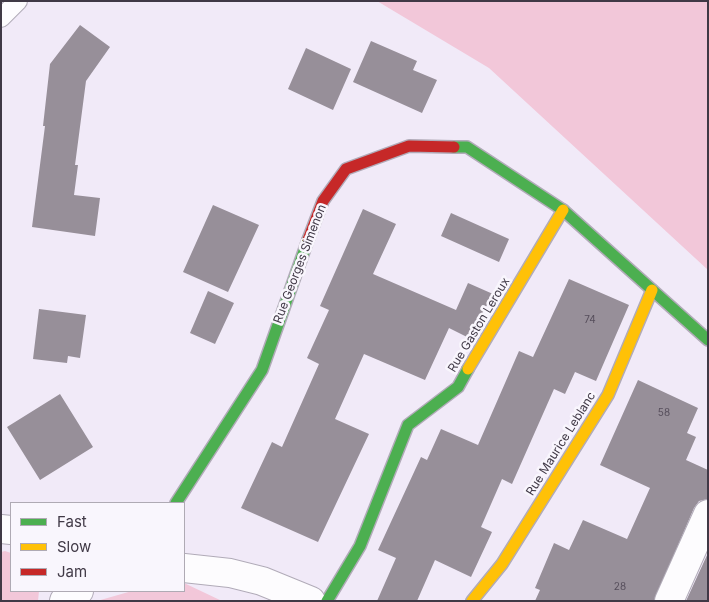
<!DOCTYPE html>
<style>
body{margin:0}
#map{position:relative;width:709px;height:602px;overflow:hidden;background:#f1eaf8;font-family:Inter,sans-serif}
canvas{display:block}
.frame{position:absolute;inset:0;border:2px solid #403946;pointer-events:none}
.legend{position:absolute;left:10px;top:502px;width:175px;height:90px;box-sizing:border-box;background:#f9f6fd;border:1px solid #afaab4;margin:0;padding:6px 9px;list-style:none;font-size:15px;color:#403946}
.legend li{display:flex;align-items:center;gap:10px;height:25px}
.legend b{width:25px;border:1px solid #afaab4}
</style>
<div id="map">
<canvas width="709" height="602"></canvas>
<div class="frame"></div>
<ul class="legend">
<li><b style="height:6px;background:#4caf50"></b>Fast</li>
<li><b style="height:6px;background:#ffc107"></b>Slow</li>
<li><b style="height:6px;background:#c62828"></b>Jam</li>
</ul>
</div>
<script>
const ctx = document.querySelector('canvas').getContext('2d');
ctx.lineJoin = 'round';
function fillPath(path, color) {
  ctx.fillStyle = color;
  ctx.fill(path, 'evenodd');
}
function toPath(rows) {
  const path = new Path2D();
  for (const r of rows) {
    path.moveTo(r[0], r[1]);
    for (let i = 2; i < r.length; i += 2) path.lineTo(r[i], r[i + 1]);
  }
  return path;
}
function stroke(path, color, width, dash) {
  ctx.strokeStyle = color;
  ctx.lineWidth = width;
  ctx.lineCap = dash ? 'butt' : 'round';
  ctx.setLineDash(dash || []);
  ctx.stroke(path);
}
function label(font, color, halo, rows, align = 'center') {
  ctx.font = font + ' Inter,sans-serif';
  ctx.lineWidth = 5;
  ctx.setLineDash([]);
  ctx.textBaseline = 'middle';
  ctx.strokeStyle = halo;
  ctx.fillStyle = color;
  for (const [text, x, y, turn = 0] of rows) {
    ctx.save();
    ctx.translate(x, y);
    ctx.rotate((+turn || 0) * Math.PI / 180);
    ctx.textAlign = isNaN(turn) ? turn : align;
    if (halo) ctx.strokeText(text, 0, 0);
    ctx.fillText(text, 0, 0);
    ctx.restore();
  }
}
fillPath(toPath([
 [377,1,708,1,708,270,489,68],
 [5,551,11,553,11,591,39,591,38,601,1,601,1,552],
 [184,583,222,601,97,601,132,591,184,591]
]), '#f2c7d9');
fillPath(toPath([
 [80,25,110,47,86,81,75,165,78,165,74,195,100,198,95,236,32,227,45,126,43,126,50,64],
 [371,41,417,61,413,70,437,80,422,113,353,82],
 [306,48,351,69,333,110,288,89],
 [213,205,259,225,228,292,183,272],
 [363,209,396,224,373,274,456,310,468,283,493,294,469,338,449,328,425,380,364,354,335,419,369,434,318,542,241,508,272,442,282,447,319,364,307,358,329,310,320,306],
 [451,213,509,239,499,262,441,236],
 [569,279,629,305,596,381,575,372,565,394,554,389,512,484,502,479,481,527,492,532,471,577,435,560,417,601,377,601,396,558,378,550,421,457,427,460,441,429,478,445,519,351,533,357],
 [208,291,234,303,215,344,190,333],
 [39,309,86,315,80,358,68,356,67,363,33,359],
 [638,380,698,408,687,433,696,437,686,460,708,470,708,499,699,501,694,508,654,601,535,601,540,590,535,588,554,543,569,550,583,520,627,539,650,488,600,465],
 [60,394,93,447,40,480,7,427],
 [708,553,708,601,686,601]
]), '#978f99');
const lane = toPath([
 [1,18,18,1]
]);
const street = toPath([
 [1,529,11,530],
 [184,568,230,573,262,581,311,601],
 [64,601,79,591],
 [669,601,708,514]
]);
const fast = toPath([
 [454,147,467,147,563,210,708,340],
 [176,503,262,370,308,240],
 [327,601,360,546,408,425,458,387,468,369]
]);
const slow = toPath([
 [468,369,563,210],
 [472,601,502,564,608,395,652,290]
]);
const jam = toPath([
 [308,240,323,201,346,169,409,146,454,147]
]);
stroke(lane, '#b1abb8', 20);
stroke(street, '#b1abb8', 30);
stroke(fast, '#b1abb8', 14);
stroke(slow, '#b1abb8', 14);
stroke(jam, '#b1abb8', 14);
stroke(lane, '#fdfcfe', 18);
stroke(street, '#fdfcfe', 28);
stroke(fast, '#4caf50', 11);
stroke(slow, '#ffc107', 11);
stroke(jam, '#c62828', 11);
label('10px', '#564e5b', null, [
 ["74",590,320],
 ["58",664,413],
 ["28",620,587]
]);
label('12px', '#403946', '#f9f6fd', [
 ["Rue Georges Simenon",300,264,-69],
 ["Rue Gaston Leroux",479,325,-59],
 ["Rue Maurice Leblanc",561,444,-58]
]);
</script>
